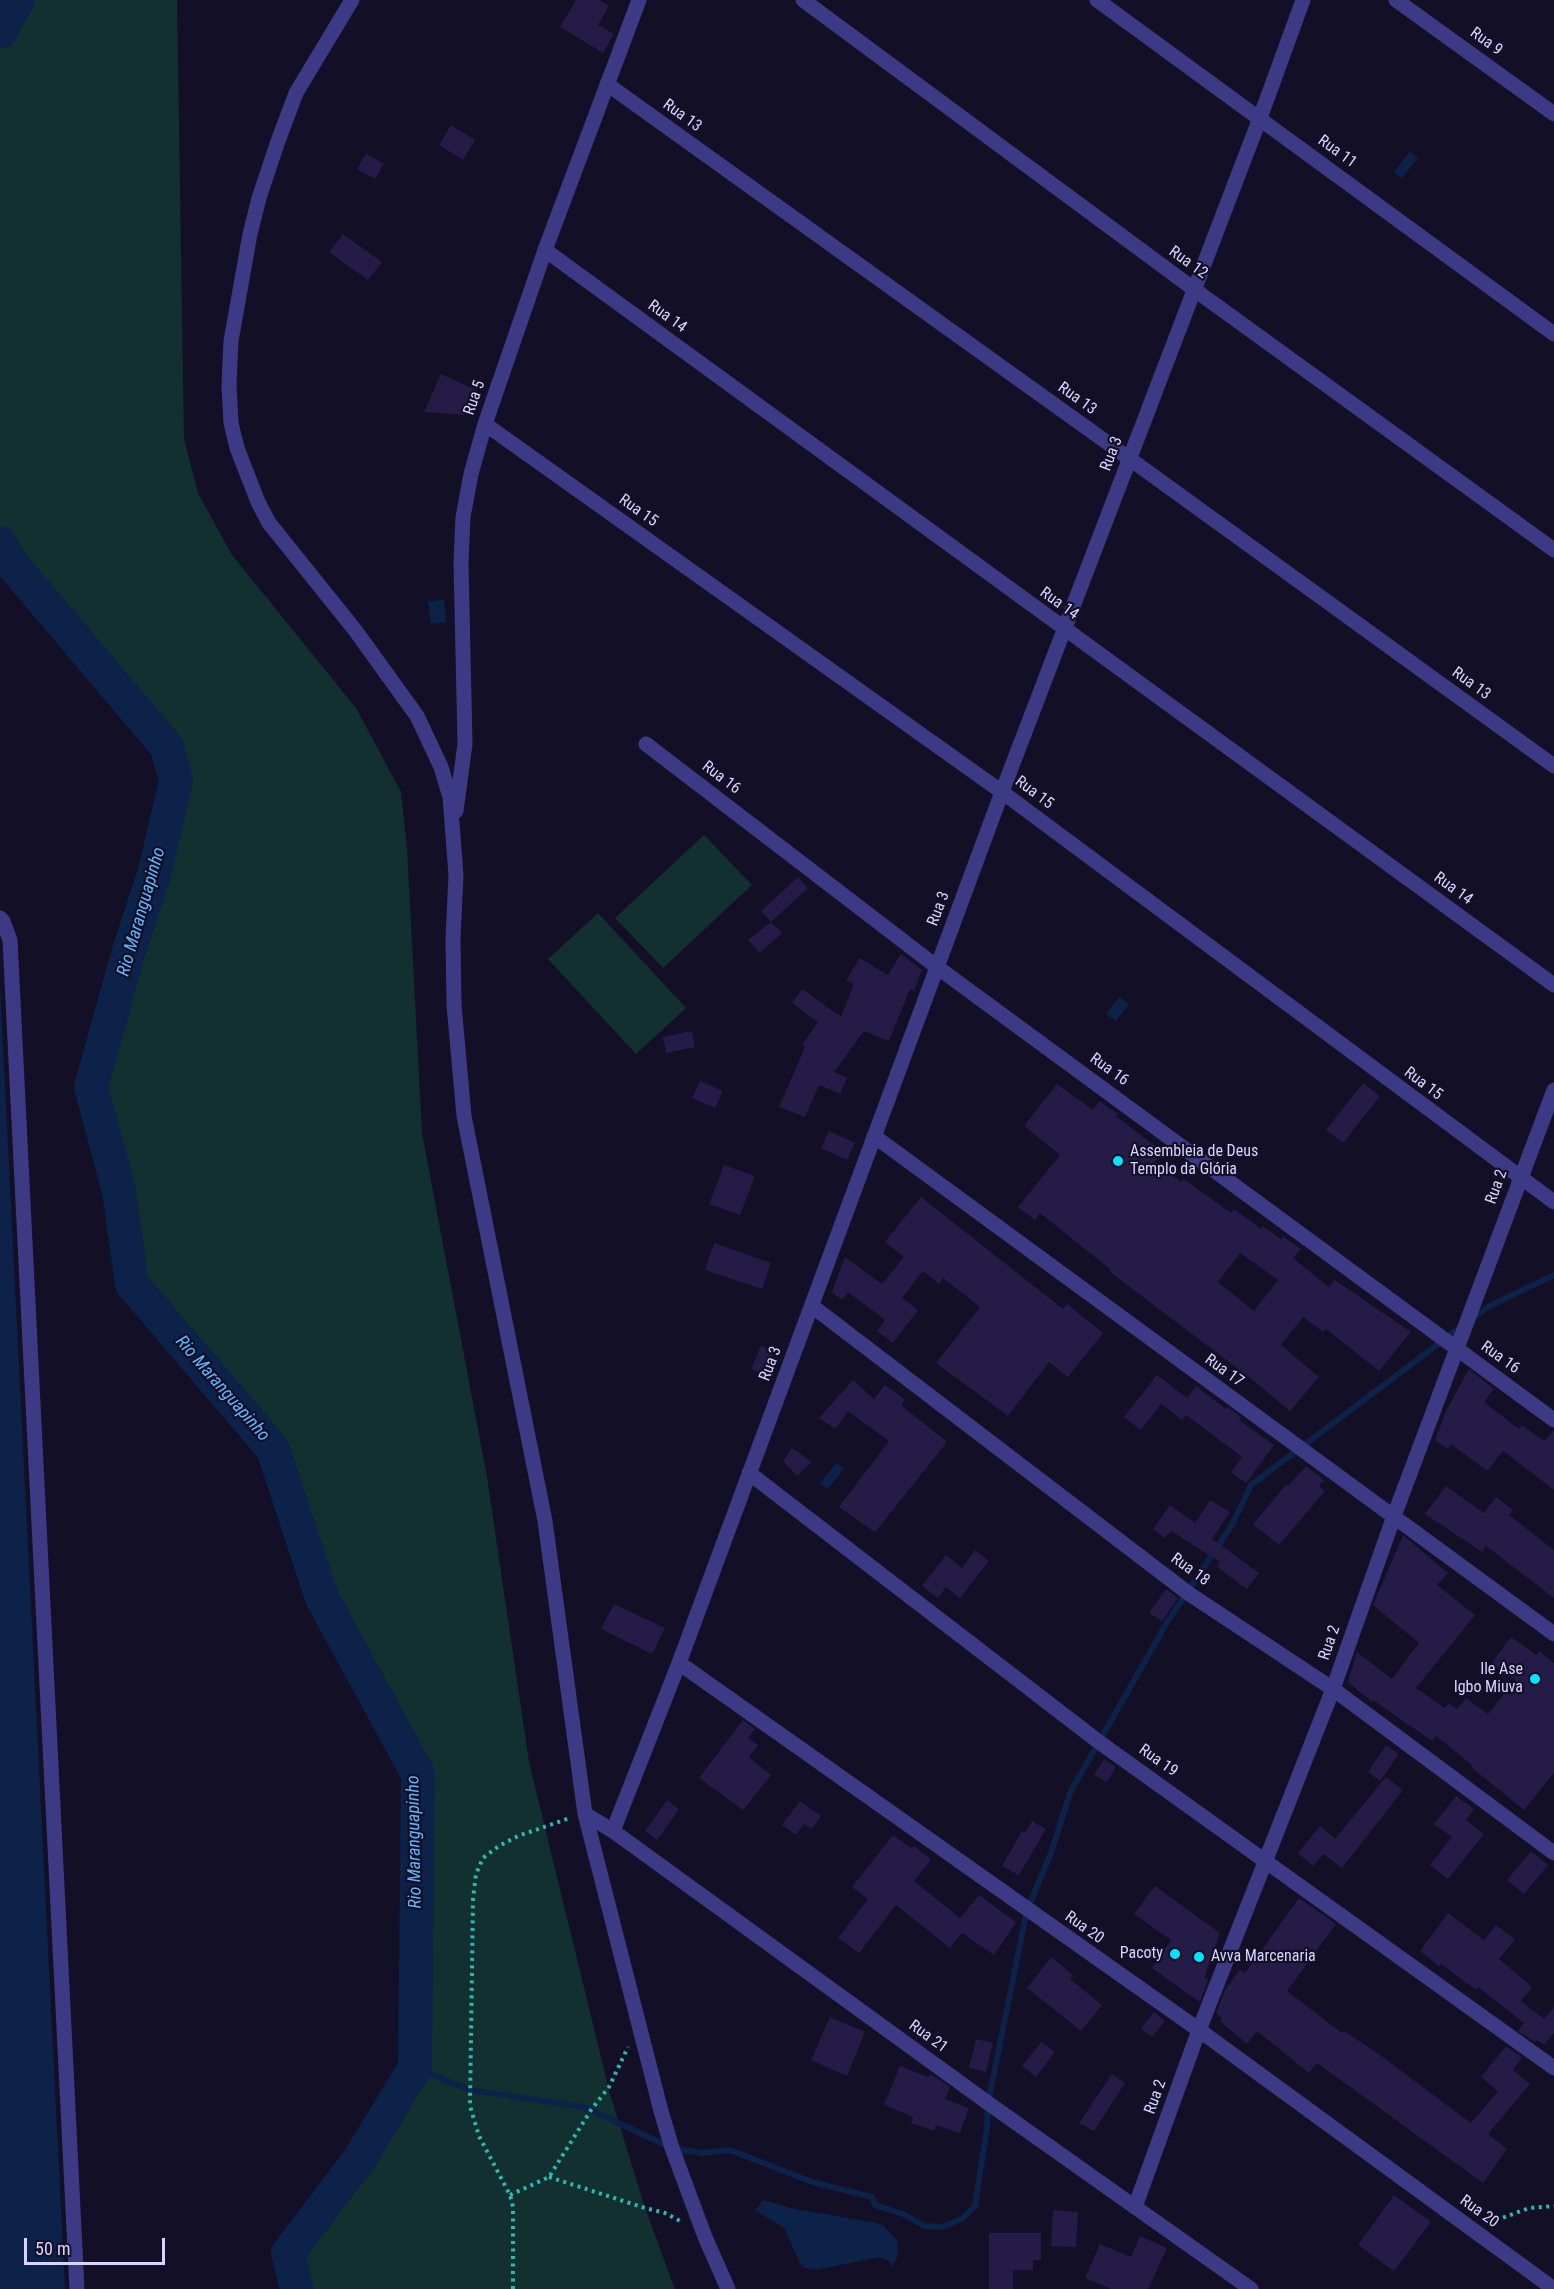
<!DOCTYPE html>
<meta charset="utf-8">
<style>
body{margin:0}
#map{position:relative;width:1554px;height:2289px;overflow:hidden;background:#130f26;font-family:"Roboto Condensed",sans-serif}
canvas{display:block}
.scale{position:absolute;left:24px;top:2238px;width:141px;height:27px;box-sizing:border-box;border:3px solid #d9d4ff;border-top:0;padding-left:8px;font-size:18px;line-height:21px;white-space:nowrap;color:#d9d4ff;-webkit-text-stroke:4px #130f26;paint-order:stroke}
</style>
<div id="map">
<canvas width="1554" height="2289"></canvas>
<div class="scale">50 m</div>
</div>
<script>
const ctx = document.querySelector('canvas').getContext('2d');
ctx.lineJoin = 'round';
function fillPath(path, color) {
  ctx.fillStyle = color;
  ctx.fill(path, 'evenodd');
}
function toPath(rows) {
  const path = new Path2D();
  for (const r of rows) {
    path.moveTo(r[0], r[1]);
    for (let i = 2; i < r.length; i += 2) path.lineTo(r[i], r[i + 1]);
  }
  return path;
}
function stroke(path, color, width, dash) {
  ctx.strokeStyle = color;
  ctx.lineWidth = width;
  ctx.lineCap = dash ? 'butt' : 'round';
  ctx.setLineDash(dash || []);
  ctx.stroke(path);
}
function label(font, color, halo, rows, align = 'center') {
  ctx.font = font + ' "Roboto Condensed",sans-serif';
  ctx.lineWidth = 4.5;
  ctx.setLineDash([]);
  ctx.textBaseline = 'middle';
  ctx.strokeStyle = halo;
  ctx.fillStyle = color;
  for (const [text, x, y, turn = 0] of rows) {
    ctx.save();
    ctx.translate(x, y);
    ctx.rotate((+turn || 0) * Math.PI / 180);
    ctx.textAlign = isNaN(turn) ? turn : align;
    if (halo) ctx.strokeText(text, 0, 0);
    ctx.fillText(text, 0, 0);
    ctx.restore();
  }
}
fillPath(toPath([
 [18,0,177,0,184,439,198,493,232,555,356,708,401,792,407,848,422,1133,487,1477,529,1762,610,2094,645,2208,675,2289,297,2289,288,2253,358,2161,414,2068,418,1774,322,1598,273,1449,132,1284,119,1191,91,1087,128,954,155,871,176,781,167,747,11,563,0,543,0,32],
 [704,835,752,885,663,968,615,918],
 [598,913,686,1008,636,1054,548,959]
]), '#12302f');
fillPath(toPath([
 [1410,151,1418,158,1402,178,1394,172],
 [444,600,446,622,431,624,428,601],
 [0,985,65,2289,0,2289],
 [1119,997,1129,1004,1116,1021,1106,1014],
 [836,1463,844,1469,828,1489,820,1483],
 [763,2200,795,2209,877,2223,884,2226,897,2240,898,2255,893,2267,889,2261,879,2257,816,2270,805,2268,800,2263,784,2228,755,2210]
]), '#0c2248');
stroke(toPath([
 [1473,1318,1488,1307,1554,1275],
 [415,2068,470,2090,584,2107,672,2148,701,2153,730,2150,812,2182,872,2197,875,2205,903,2214,924,2226,942,2227,962,2219,975,2206,987,2127,988,2103,1027,1910,1051,1853,1070,1793,1166,1624,1232,1525,1251,1485,1462,1326]
]), '#0c2248', 6);
stroke(toPath([
 [0,32,18,0],
 [0,543,11,563,167,747,176,781,155,871,128,954,91,1087,119,1191,132,1284,273,1449,322,1598,418,1774,415,2068,358,2161,288,2253,297,2289]
]), '#0c2248', 34);
fillPath(toPath([
 [576,0,600,0,609,6,598,25,614,34,603,53,560,27],
 [451,125,475,140,463,160,439,145],
 [366,153,384,164,375,179,357,169],
 [343,234,382,262,368,280,329,252],
 [441,374,476,390,465,415,424,412],
 [798,877,808,888,771,922,761,911],
 [771,922,782,933,760,953,748,940],
 [901,954,922,970,914,991,910,989,889,1041,864,1031,834,1072,847,1078,840,1094,819,1085,805,1117,779,1107,805,1047,802,1045,818,1022,792,1003,802,989,841,1017,854,984,846,980,860,958,888,975],
 [692,1031,695,1047,666,1053,663,1037],
 [700,1081,723,1091,715,1108,692,1098],
 [1363,1083,1380,1096,1343,1143,1326,1130],
 [1057,1084,1093,1110,1100,1101,1109,1108,1118,1114,1116,1116,1163,1152,1155,1162,1181,1182,1184,1179,1231,1213,1234,1209,1261,1229,1263,1226,1281,1239,1283,1236,1301,1249,1293,1258,1310,1272,1329,1287,1335,1280,1411,1332,1379,1371,1326,1329,1323,1332,1303,1317,1281,1345,1319,1377,1290,1411,1254,1381,1110,1272,1111,1270,1040,1213,1035,1220,1018,1207,1060,1155,1024,1126],
 [1240,1253,1278,1280,1254,1311,1218,1282],
 [829,1131,855,1143,847,1160,821,1148],
 [724,1165,755,1176,740,1215,709,1204],
 [921,1197,1063,1309,1067,1304,1103,1333,1068,1377,1049,1362,1008,1416,936,1363,980,1307,943,1278,939,1284,923,1271,902,1298,918,1310,893,1343,877,1331,885,1320,848,1292,842,1300,832,1292,845,1257,882,1284,904,1257,885,1242],
 [714,1243,771,1263,762,1289,705,1270],
 [761,1346,774,1352,765,1374,751,1369],
 [1469,1369,1494,1389,1484,1402,1519,1429,1522,1425,1544,1441,1554,1430,1554,1490,1503,1451,1487,1471,1451,1444,1448,1449,1435,1440,1446,1411],
 [1157,1375,1187,1398,1196,1386,1226,1409,1228,1407,1233,1411,1241,1417,1239,1420,1274,1445,1246,1483,1231,1472,1242,1457,1186,1415,1182,1420,1161,1404,1141,1430,1124,1417],
 [853,1380,874,1399,885,1385,905,1400,901,1405,947,1442,875,1532,839,1507,889,1441,848,1411,835,1429,819,1418],
 [792,1448,812,1462,797,1476,783,1461],
 [1306,1466,1324,1480,1319,1486,1325,1491,1279,1545,1253,1524,1286,1485,1288,1486],
 [1446,1486,1484,1513,1496,1497,1513,1510,1509,1515,1554,1550,1554,1598,1486,1546,1482,1552,1425,1514],
 [1210,1500,1230,1512,1212,1539,1259,1573,1247,1589,1217,1567,1220,1562,1171,1531,1165,1538,1153,1529,1170,1505,1195,1523],
 [1403,1535,1448,1573,1437,1585,1475,1615,1416,1688,1445,1708,1449,1703,1457,1709,1466,1698,1488,1714,1515,1680,1492,1663,1511,1637,1536,1655,1539,1651,1554,1663,1554,1773,1524,1810,1471,1767,1472,1765,1436,1736,1432,1741,1373,1700,1372,1702,1348,1682,1357,1652,1392,1679,1419,1643,1373,1605],
 [975,1550,989,1561,960,1598,946,1587,938,1598,922,1586,946,1555,962,1568],
 [1166,1589,1178,1598,1162,1621,1149,1613],
 [614,1604,665,1628,652,1654,601,1629],
 [743,1720,755,1729,748,1738,758,1745,749,1757,771,1775,743,1810,699,1778],
 [1386,1745,1399,1754,1380,1781,1368,1772],
 [1104,1759,1116,1767,1107,1782,1094,1775],
 [1386,1777,1403,1790,1342,1868,1323,1854,1313,1866,1298,1853,1320,1826,1335,1839],
 [1456,1796,1474,1809,1466,1820,1484,1834,1448,1879,1430,1865,1452,1837,1434,1824],
 [667,1800,679,1809,657,1840,645,1831],
 [800,1801,821,1816,812,1829,804,1824,796,1835,782,1825],
 [1032,1821,1046,1829,1019,1875,1002,1866,1022,1831,1025,1833],
 [893,1835,911,1848,914,1846,931,1860,914,1881,960,1918,979,1895,1016,1922,994,1955,962,1933,950,1948,896,1905,859,1953,838,1938,868,1899,852,1887],
 [1531,1851,1548,1865,1524,1894,1507,1880],
 [1155,1886,1220,1933,1204,1978,1208,1980,1200,2002,1152,1968,1171,1940,1134,1914],
 [1299,1898,1336,1924,1287,1991,1342,2033,1344,2031,1383,2057,1471,2123,1498,2091,1481,2077,1506,2046,1522,2057,1513,2070,1530,2084,1488,2134,1507,2149,1483,2183,1317,2063,1309,2073,1257,2031,1247,2044,1220,2021,1222,2018,1216,2013,1225,1990,1240,1970,1245,1973],
 [1448,1913,1484,1940,1496,1925,1515,1939,1499,1959,1532,1987,1521,2001,1544,2019,1554,2007,1554,2033,1544,2045,1537,2040,1535,2042,1518,2031,1524,2023,1478,1987,1476,1990,1441,1964,1439,1966,1420,1951],
 [1051,1957,1073,1975,1070,1979,1102,2005,1081,2031,1027,1988],
 [1154,2012,1165,2021,1152,2037,1141,2028],
 [830,2017,865,2032,847,2076,811,2060],
 [976,2039,993,2043,986,2072,969,2068],
 [1041,2042,1055,2052,1036,2077,1022,2066],
 [900,2066,928,2077,931,2074,950,2087,945,2099,969,2108,960,2133,936,2125,934,2131,911,2123,913,2117,884,2105],
 [1112,2074,1125,2083,1094,2131,1079,2123],
 [1394,2195,1431,2222,1394,2271,1358,2245],
 [1053,2210,1078,2212,1076,2247,1051,2246],
 [989,2233,1041,2233,1041,2260,1033,2260,1033,2270,1013,2270,1013,2289,989,2289],
 [1140,2236,1167,2248,1148,2289,1111,2289,1085,2278,1100,2244,1131,2257]
]), '#241b47');
stroke(toPath([
 [549,2177,645,2208,665,2213,682,2222],
 [510,2195,549,2177,591,2110,609,2087,628,2047],
 [1489,2223,1529,2208,1554,2206],
 [513,2289,513,2207,510,2195,479,2136,470,2106,473,1899,476,1874,483,1858,499,1846,518,1836,570,1818]
]), '#2fb8b0', 4, [3, 4.5]);
stroke(toPath([
 [352,0,296,93,277,144,259,198,250,234,231,341,229,385,231,423,237,448,258,502,269,523,355,630,417,716,441,767,450,797,456,875,453,938,454,1005,464,1116,545,1521,585,1814,661,2111,672,2148,705,2237,728,2289],
 [803,0,1195,290,1554,550],
 [1097,0,1554,334],
 [1396,0,1554,114],
 [607,84,1130,459,1554,766],
 [545,250,1554,985],
 [485,424,1002,792,1554,1202],
 [646,744,937,967,1554,1420],
 [456,811,465,744,461,562,463,517,471,474,485,424,545,250,639,0],
 [0,918,3,921,10,940,77,2289],
 [874,1136,1554,1634],
 [812,1306,1188,1593,1333,1689,1554,1853],
 [749,1473,1099,1742,1554,2068],
 [679,1663,1199,2030,1554,2289],
 [585,1814,613,1831,988,2103,1251,2289],
 [613,1831,679,1663,1002,792,1260,118,1303,0],
 [1135,2207,1199,2030,1333,1689,1394,1516,1554,1090]
]), '#3d3a85', 15);
for (const [x, y, r, color] of [
 [1118,1161,6,"#00e5ff"],
 [1535,1679,6,"#00e5ff"],
 [1175,1954,6,"#00e5ff"],
 [1199,1957,6,"#00e5ff"]
]) {
  const dot = new Path2D();
  dot.arc(x, y, r, 0, 2 * Math.PI);
  ctx.fillStyle = color;
  ctx.fill(dot);
  stroke(dot, '#130f26', 2);
}
label('16px', '#d9d4ff', '#130f26', [
 ["Rua 9",1486,42,36],
 ["Rua 13",682,116,36],
 ["Rua 11",1337,152,36],
 ["Rua 12",1188,263,36],
 ["Rua 14",667,317,36],
 ["Rua 5",475,398,-71],
 ["Rua 13",1077,399,36],
 ["Rua 3",1112,454,-69],
 ["Rua 15",638,511,35],
 ["Rua 14",1059,604,36],
 ["Rua 13",1471,684,36],
 ["Rua 16",721,778,37],
 ["Rua 15",1034,793,37],
 ["Rua 14",1453,889,36],
 ["Rua 3",939,909,-69],
 ["Rua 16",1109,1070,36],
 ["Rua 15",1423,1084,37],
 ["Rua 2",1497,1187,-70],
 ["Rua 16",1500,1358,36],
 ["Rua 3",771,1364,-69],
 ["Rua 17",1224,1371,36],
 ["Rua 18",1190,1570,36],
 ["Rua 2",1330,1643,-71],
 ["Rua 19",1158,1761,35],
 ["Rua 20",1084,1928,35],
 ["Rua 21",928,2037,36],
 ["Rua 2",1156,2097,-70],
 ["Rua 20",1479,2212,36]
]);
label('16px', '#d9d4ff', '#130f26', [
 ["Assembleia de Deus",1130,1152],
 ["Templo da Glória",1130,1170],
 ["Ile Ase",1523,1670,"right"],
 ["Igbo Miuva",1523,1688,"right"],
 ["Pacoty",1163,1954,"right"],
 ["Avva Marcenaria",1211,1957]
], 'left');
label('italic 18px', '#62b6ff', '#130f26', [
 ["Rio Maranguapinho",142,912,-74],
 ["Rio Maranguapinho",222,1389,49],
 ["Rio Maranguapinho",415,1842,-91]
]);
</script>
